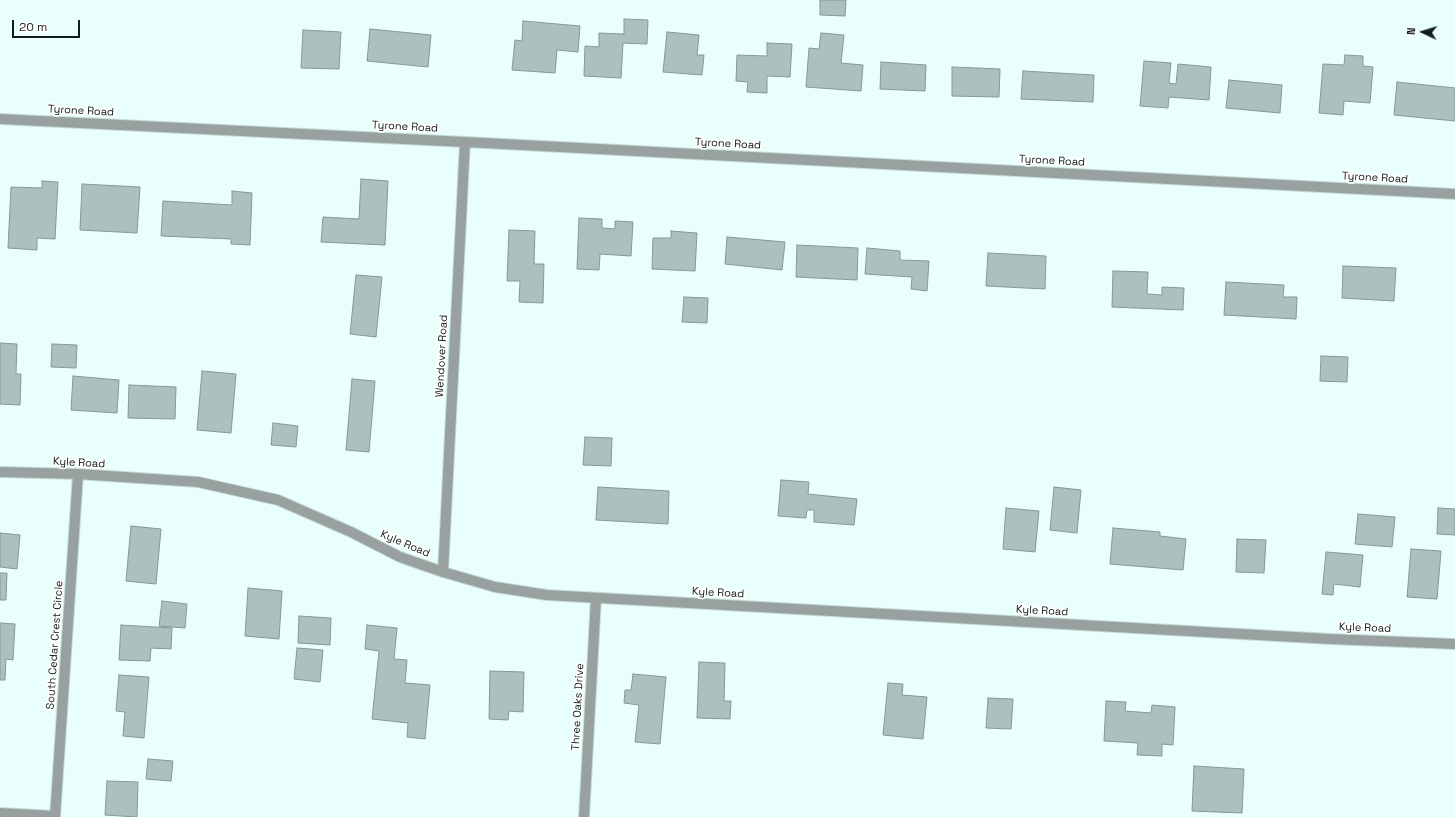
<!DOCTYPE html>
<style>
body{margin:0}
#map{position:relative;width:1455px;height:817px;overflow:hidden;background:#e8fffc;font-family:"Space Grotesk",sans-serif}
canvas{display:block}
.north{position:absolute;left:1403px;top:12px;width:40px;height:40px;-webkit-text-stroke:3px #fff;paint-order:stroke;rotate:274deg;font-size:11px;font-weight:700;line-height:16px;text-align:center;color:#141c1b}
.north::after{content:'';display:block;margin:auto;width:14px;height:18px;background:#141c1b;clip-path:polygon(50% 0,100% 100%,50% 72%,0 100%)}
.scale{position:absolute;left:12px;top:20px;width:68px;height:18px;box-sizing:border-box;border:2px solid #141c1b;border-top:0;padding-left:5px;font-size:12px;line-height:14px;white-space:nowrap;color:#141c1b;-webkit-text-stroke:3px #fff;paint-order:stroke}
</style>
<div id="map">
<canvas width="1455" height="817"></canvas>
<div class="north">N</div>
<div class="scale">20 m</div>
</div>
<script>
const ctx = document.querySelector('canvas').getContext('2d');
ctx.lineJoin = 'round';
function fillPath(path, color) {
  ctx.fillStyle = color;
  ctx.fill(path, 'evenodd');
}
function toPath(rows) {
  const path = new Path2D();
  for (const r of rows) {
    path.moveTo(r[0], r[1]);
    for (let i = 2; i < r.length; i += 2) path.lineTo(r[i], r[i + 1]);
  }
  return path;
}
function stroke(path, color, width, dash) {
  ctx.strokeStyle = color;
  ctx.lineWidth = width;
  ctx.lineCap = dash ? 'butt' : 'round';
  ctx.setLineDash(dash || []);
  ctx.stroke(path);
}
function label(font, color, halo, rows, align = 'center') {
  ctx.font = font + ' "Space Grotesk",sans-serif';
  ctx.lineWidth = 3.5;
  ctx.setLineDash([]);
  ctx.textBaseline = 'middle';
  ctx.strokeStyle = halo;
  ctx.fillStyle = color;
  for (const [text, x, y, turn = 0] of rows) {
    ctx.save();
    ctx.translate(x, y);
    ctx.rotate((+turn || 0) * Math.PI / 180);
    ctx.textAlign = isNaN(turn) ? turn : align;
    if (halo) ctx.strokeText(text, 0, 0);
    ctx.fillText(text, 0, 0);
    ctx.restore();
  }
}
const building = toPath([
 [820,0,846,0,845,16,820,15,820,0],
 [624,19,648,20,647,44,623,43,621,78,584,76,585,46,599,47,599,33,624,34,624,19],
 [523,21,580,26,578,52,557,50,555,73,512,70,515,40,522,41,523,21],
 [370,29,431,35,428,67,367,61,370,29],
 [303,30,341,32,339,69,301,68,303,30],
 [667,32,699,35,697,55,704,55,702,75,663,72,667,32],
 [821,33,844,35,841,63,863,65,861,91,806,87,809,48,819,49,821,33],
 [767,43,792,44,790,77,767,76,767,93,747,92,748,82,736,81,737,55,767,56,767,43],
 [1345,55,1363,56,1363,66,1373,67,1370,103,1344,101,1343,115,1319,113,1323,64,1344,65,1345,55],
 [1144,61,1171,63,1169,83,1176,84,1178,64,1211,67,1209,100,1169,97,1168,108,1140,106,1144,61],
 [881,62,926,65,925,91,880,89,881,62],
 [952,67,1000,69,999,97,952,96,952,67],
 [1023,71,1094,75,1093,102,1021,99,1023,71],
 [1229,80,1282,85,1280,113,1226,108,1229,80],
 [1397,82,1455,88,1455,121,1394,115,1397,82],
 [361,179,388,181,385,245,321,242,323,217,359,219,361,179],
 [42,181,58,182,55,239,37,238,37,250,8,248,11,187,42,188,42,181],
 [82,184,140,187,137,233,80,230,82,184],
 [232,191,252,193,250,245,231,244,231,239,161,236,163,201,232,205,232,191],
 [579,218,602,219,602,228,615,229,615,221,633,222,631,256,600,254,599,270,577,269,579,218],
 [509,230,535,231,534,264,544,264,543,303,519,302,520,281,507,281,509,230],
 [671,231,697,233,695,271,652,269,653,238,671,238,671,231],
 [727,237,785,242,782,270,725,264,727,237],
 [797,245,858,248,857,280,796,277,797,245],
 [867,248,900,251,900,260,929,261,927,291,911,289,912,277,865,274,867,248],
 [988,253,1046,256,1045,289,986,286,988,253],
 [1343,266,1396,268,1394,301,1342,298,1343,266],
 [1113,271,1148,272,1147,294,1162,295,1162,287,1184,288,1183,310,1112,307,1113,271],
 [356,275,382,277,376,337,350,334,356,275],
 [1226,282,1284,285,1283,297,1297,297,1296,319,1224,315,1226,282],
 [684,297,708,298,707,323,682,322,684,297],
 [0,343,17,344,16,374,21,374,20,405,0,404,0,343],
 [52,344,77,345,76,368,51,367,52,344],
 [1321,356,1348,357,1347,382,1320,381,1321,356],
 [202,371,236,374,231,433,197,430,202,371],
 [73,376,119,380,117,413,71,410,73,376],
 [352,379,375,381,369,452,346,450,352,379],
 [129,385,176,387,175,419,128,418,129,385],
 [273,423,298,426,296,447,271,445,273,423],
 [585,437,612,438,611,466,583,465,585,437],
 [781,480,809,482,808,494,857,499,854,525,814,522,814,510,807,510,806,518,778,516,781,480],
 [598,487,669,491,668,524,596,520,598,487],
 [1054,487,1081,490,1077,533,1050,530,1054,487],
 [1006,508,1039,511,1035,552,1003,549,1006,508],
 [1438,508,1455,509,1455,535,1437,534,1438,508],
 [1358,514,1395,517,1392,547,1355,544,1358,514],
 [131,526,161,529,156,584,126,581,131,526],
 [1113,528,1160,532,1160,536,1186,539,1183,570,1110,564,1113,528],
 [0,533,20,535,17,569,0,567,0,533],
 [1237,539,1266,540,1264,573,1236,572,1237,539],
 [1411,549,1441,551,1437,599,1407,597,1411,549],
 [1326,552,1363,555,1360,587,1334,584,1333,595,1322,594,1326,552],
 [0,573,7,573,6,600,0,600,0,573],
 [248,588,282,591,279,639,245,636,248,588],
 [162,601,187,604,185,628,159,626,162,601],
 [299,616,331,618,330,645,298,643,299,616],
 [0,623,15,624,13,660,6,659,5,680,0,680,0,623],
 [121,625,172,628,171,649,151,648,150,661,119,660,121,625],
 [367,625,397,628,394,659,407,660,405,683,430,685,425,739,407,737,408,723,372,719,379,651,365,649,367,625],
 [297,648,323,650,320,682,294,679,297,648],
 [699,662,725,663,724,701,731,701,730,719,697,718,699,662],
 [490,671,524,672,523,712,509,711,508,720,489,719,490,671],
 [633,674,666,677,660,744,635,742,639,705,624,703,625,690,631,690,633,674],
 [119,675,149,677,144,738,123,736,125,712,116,711,119,675],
 [888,683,903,684,902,695,927,697,923,739,883,735,888,683],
 [988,698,1013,699,1011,729,986,728,988,698],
 [1106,701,1126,702,1125,711,1151,713,1152,705,1175,707,1173,745,1162,744,1162,756,1137,755,1138,743,1104,741,1106,701],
 [148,759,173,761,171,781,146,779,148,759],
 [1194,766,1244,769,1242,813,1192,811,1194,766],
 [107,781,138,782,137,817,105,815,107,781]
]);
fillPath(building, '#abc1bf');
stroke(building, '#849997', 1);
const street = toPath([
 [0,119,465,142,1455,194],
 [0,472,78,474,198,482,278,500,351,532,400,557,443,572,495,587,547,595,1330,639,1455,644],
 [443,572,465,142],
 [0,813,55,816],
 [55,817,78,474],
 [584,817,596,598]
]);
stroke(street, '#c6dbd8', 12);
stroke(street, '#98a1a0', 10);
label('11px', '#141c1b', '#fff', [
 ["Tyrone Road",81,111,3],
 ["Tyrone Road",405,127,3],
 ["Tyrone Road",728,144,3],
 ["Tyrone Road",1052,161,3],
 ["Tyrone Road",1375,178,3],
 ["Wendover Road",442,356,-87],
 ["Kyle Road",79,463,3],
 ["Kyle Road",405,544,23],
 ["Kyle Road",718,593,3],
 ["Kyle Road",1042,611,3],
 ["Kyle Road",1365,628,2],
 ["South Cedar Crest Circle",55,645,-86],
 ["Three Oaks Drive",578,707,-87]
]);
</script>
